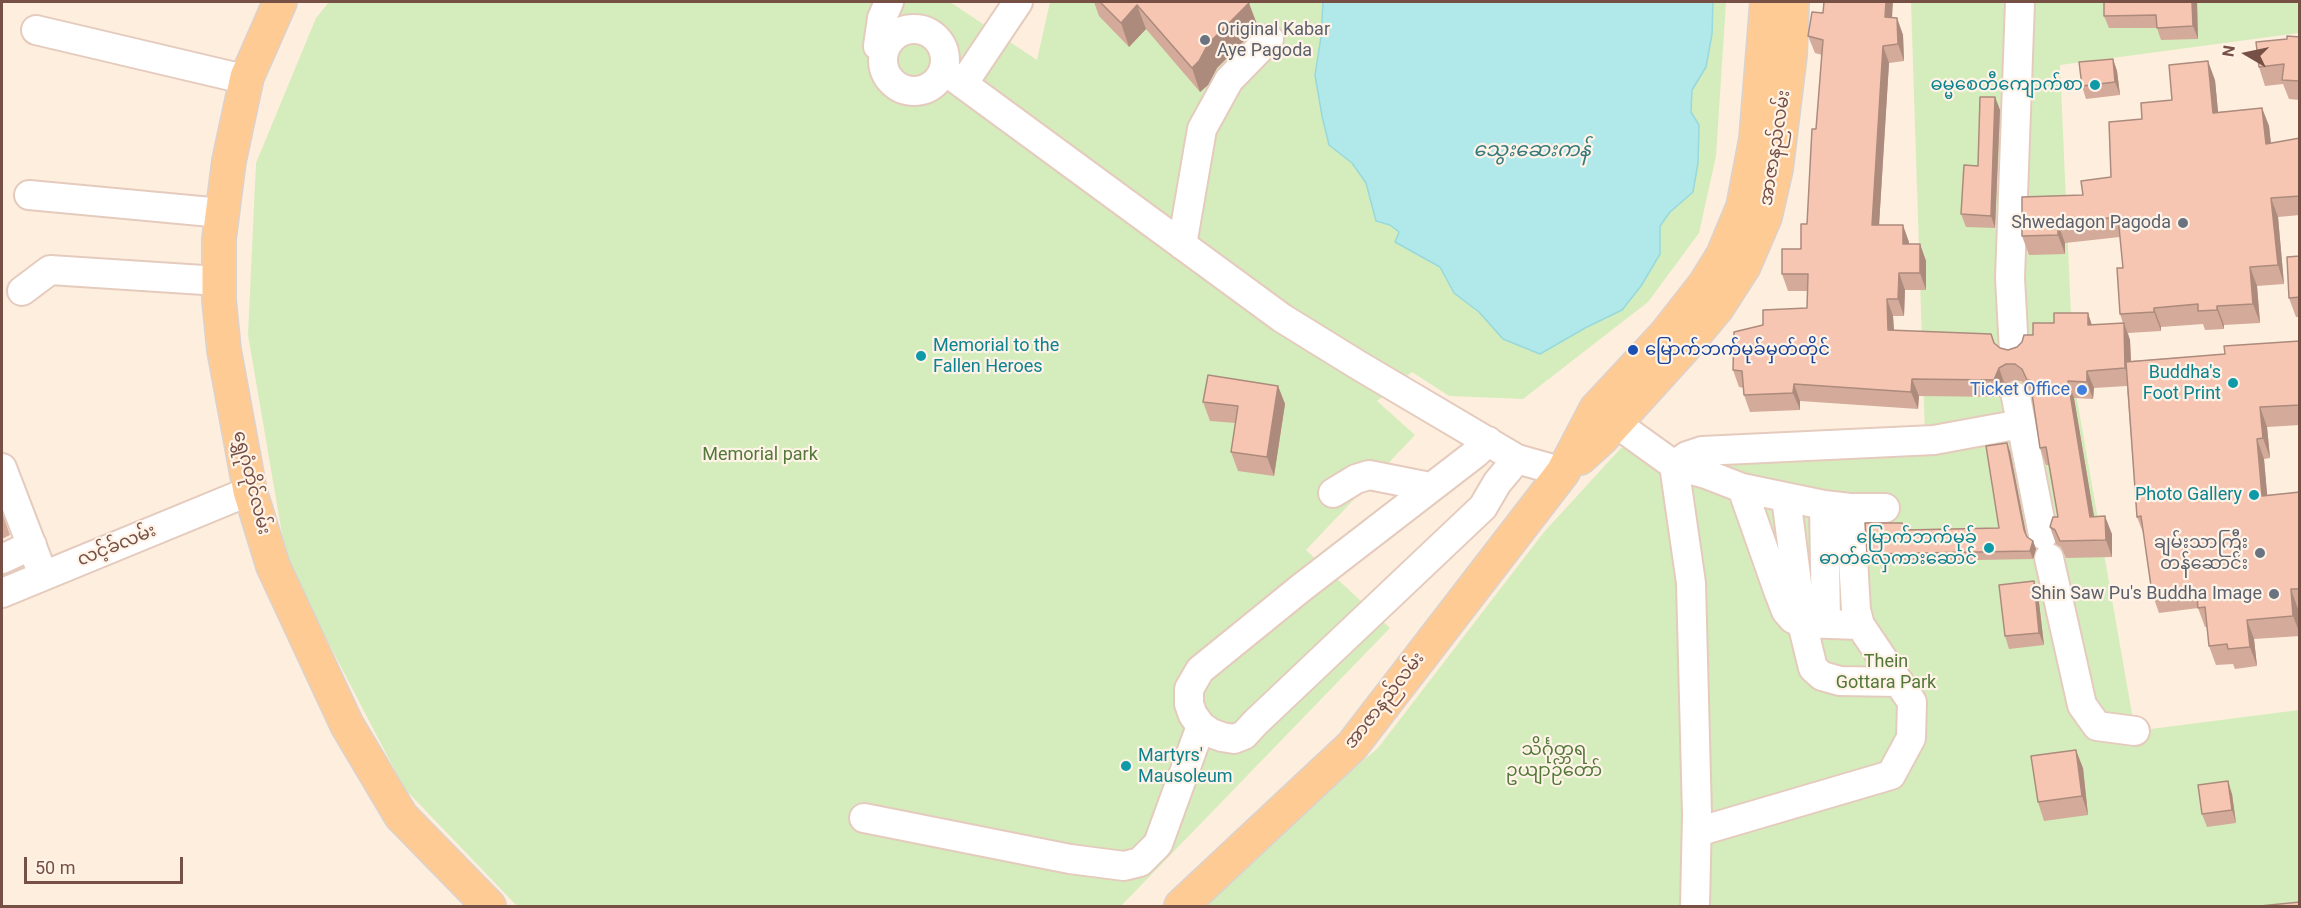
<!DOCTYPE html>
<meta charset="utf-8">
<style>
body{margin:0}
#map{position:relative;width:2301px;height:908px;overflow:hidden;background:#feeede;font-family:Roboto,sans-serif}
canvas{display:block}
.frame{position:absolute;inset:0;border:3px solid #765044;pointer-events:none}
.north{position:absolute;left:2217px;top:24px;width:60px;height:60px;-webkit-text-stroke:4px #fff3e7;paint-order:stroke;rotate:279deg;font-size:16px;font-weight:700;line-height:24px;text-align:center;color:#765044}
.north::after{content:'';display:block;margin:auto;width:21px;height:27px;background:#765044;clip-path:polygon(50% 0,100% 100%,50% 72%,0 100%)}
.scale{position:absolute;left:24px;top:857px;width:159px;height:27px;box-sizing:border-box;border:3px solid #765044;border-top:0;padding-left:8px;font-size:18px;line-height:21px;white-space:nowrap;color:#765044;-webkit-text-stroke:4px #fff3e7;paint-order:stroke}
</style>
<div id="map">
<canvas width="2301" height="908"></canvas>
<div class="frame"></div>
<div class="north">N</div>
<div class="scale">50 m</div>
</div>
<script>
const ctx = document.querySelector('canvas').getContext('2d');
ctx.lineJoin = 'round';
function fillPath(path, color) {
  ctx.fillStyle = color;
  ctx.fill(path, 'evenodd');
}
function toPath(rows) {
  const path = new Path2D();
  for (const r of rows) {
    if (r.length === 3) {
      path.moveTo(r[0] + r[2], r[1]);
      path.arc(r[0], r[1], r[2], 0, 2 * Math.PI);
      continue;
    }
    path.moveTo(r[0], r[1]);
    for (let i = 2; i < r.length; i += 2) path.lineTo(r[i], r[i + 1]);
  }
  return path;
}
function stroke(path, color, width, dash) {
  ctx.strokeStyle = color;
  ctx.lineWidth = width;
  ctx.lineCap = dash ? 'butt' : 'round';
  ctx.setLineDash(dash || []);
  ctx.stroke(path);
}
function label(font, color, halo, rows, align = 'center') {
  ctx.font = font + ' Roboto,"Noto Sans Myanmar",sans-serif';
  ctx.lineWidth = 4.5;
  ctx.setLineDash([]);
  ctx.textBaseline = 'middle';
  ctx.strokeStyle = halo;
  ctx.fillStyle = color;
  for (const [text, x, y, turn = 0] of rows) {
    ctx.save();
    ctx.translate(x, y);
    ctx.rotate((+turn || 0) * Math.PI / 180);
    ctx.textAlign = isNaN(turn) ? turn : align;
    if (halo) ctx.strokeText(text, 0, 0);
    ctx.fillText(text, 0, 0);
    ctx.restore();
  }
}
fillPath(toPath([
 [329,2,950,2,1037,60,1050,2,1726,2,1716,156,1699,233,1648,302,1523,399,1449,396,1412,372,1377,401,1415,435,1306,550,1390,628,1121,906,517,906,404,788,287,563,248,335,256,163,316,18],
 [1911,2,2299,2,2299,33,2060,65,2074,382,2135,731,2299,710,2299,906,1192,906,1378,748,1544,532,1621,448,1925,436]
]), '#d5edbc');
const water = toPath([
 [1323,2,1713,2,1712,34,1706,67,1692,90,1691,112,1699,125,1698,163,1693,192,1670,212,1660,226,1660,254,1641,286,1622,310,1585,328,1540,354,1503,339,1479,312,1454,293,1440,267,1395,242,1399,232,1390,225,1376,221,1366,183,1352,163,1329,145,1322,116,1315,75,1321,37,1323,2]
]);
fillPath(water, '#b1e8e9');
stroke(water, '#97d9dc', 1.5);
const minor = toPath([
 [914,60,31],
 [36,30,231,76,247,77],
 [884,50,878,46,882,18,889,2],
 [944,70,1282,318,1358,365,1517,459,1563,472],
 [963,84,1018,2],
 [29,195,222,213],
 [1182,245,1202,129,1229,80,1269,39],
 [22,291,50,270,219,281],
 [2014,351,2010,278,2020,2],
 [2016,397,2043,535],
 [1599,411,1674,465,1691,583,1697,815,1695,906],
 [1488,441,1476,453,1301,588,1200,670,1189,689,1189,704,1193,715,1201,726,1211,733,1222,737,1234,739,1244,735,1255,723,1483,507,1497,483,1517,459],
 [1674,465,1687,456,1702,451,1934,440,2021,424],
 [1674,465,1706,474,1742,488,1824,505,1850,508,1885,508],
 [2,468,43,575],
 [1742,488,1779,593,1786,611,1793,619,1802,623,1860,625],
 [1333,493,1356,479,1369,475,1430,487],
 [1786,497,1802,623,1813,668,1822,676,1840,681,1899,682],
 [1824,505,1826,623],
 [2049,558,2082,705,2097,726,2135,731],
 [2,559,32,545],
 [2,593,250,491],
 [864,818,1070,859,1124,866,1140,862,1158,844,1201,726],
 [1697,832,1891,775,1911,738,1912,702,1860,625,1856,610,1850,508]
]);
const major = toPath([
 [280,2,247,77,229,161,219,239,219,300,224,350,250,491,273,566,347,725,401,816,489,906],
 [1580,458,1602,438,1681,351,1717,308,1744,266,1765,217,1776,169,1790,55,1792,2],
 [1181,906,1352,746,1563,472,1596,409,1665,335,1705,284,1723,255,1743,207,1756,139,1767,2]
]);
stroke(minor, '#e5cbbd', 32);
stroke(major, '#dbd2ce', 36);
stroke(minor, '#fff', 28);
stroke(major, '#ffcb95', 33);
fillPath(toPath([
 [1094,2,1247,2,1258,27,1217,68,1208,85,1200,92,1146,29,1129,47,1099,16],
 [2104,2,2197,2,2198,39,2161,40,2157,28,2109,28,2104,16],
 [1892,17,1897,18,1903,35,1904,61,1889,63,1879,225,1909,242,1909,244,1920,244,1926,261,1926,290,1905,290,1904,316,1893,316,1894,330,1995,344,2000,348,2008,350,2017,347,2033,335,2092,325,2123,323,2120,314,2123,268,2120,237,2065,243,2065,254,2029,255,2022,236,2083,195,2111,177,2142,119,2172,100,2215,80,2218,112,2262,108,2269,126,2271,143,2300,138,2300,215,2278,217,2284,284,2257,286,2260,323,2224,325,2224,329,2205,330,2203,324,2161,327,2161,331,2128,333,2130,340,2131,361,2225,354,2300,341,2300,425,2267,427,2270,458,2264,459,2267,495,2300,492,2300,609,2298,609,2300,636,2254,639,2257,666,2235,669,2233,664,2216,665,2209,646,2207,627,2205,627,2198,608,2159,613,2152,593,2144,535,2137,517,2127,386,2094,388,2093,399,2074,398,2094,517,2112,534,2112,557,2066,558,2061,547,2056,544,2050,527,2058,517,2049,465,2046,465,2040,448,2033,397,2028,386,2021,381,2012,381,2005,385,2000,397,1919,396,1918,409,1800,401,1800,410,1750,412,1744,395,1744,388,1739,387,1733,370,1763,325,1807,308,1808,291,1788,291,1782,274,1801,249,1807,224,1816,129,1822,55,1815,53,1808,36],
 [2300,37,2300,100,2289,99,2283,84,2265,86,2259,67],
 [2113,59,2117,71,2120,95,2086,99,2082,86],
 [1995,97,2000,110,1995,228,1966,227,1961,214,1978,166],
 [2300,256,2300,317,2296,317,2289,298],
 [1278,386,1285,404,1274,476,1238,471,1231,452,1236,423,1210,421,1203,402],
 [2010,451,2026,535,2027,537,2033,541,2036,549,2033,559,1870,562,1867,554,1905,530,1999,528],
 [2,512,10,535,2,539],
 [2034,581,2038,594,2044,645,2009,649,2005,636],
 [2083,768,2088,815,2044,821,2038,802],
 [2232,794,2236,823,2207,827,2202,814]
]), '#d4aa9a');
fillPath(toPath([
 [1886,2,1893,2,1891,34,1885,17],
 [2192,2,2197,2,2198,39,2193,26],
 [1249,3,1258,27,1217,68,1208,85,1200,92,1192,68,1208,44],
 [1137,5,1146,29,1129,47,1121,23],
 [1897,18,1903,35,1904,61,1898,44],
 [1883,46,1889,63,1878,242,1872,225],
 [2113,59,2117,71,2120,95,2115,82],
 [2208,61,2215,80,2220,132,2213,113],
 [1995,97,2000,110,1995,228,1991,216],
 [2262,108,2269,126,2273,163,2266,144],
 [2271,198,2278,217,2284,284,2278,265],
 [2058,224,2065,243,2065,254,2058,235],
 [1903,225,1909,242,1909,261,1903,244],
 [1920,244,1926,261,1926,290,1920,273],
 [2250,267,2257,286,2260,323,2253,304],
 [1899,273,1905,290,1904,316,1898,299],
 [1887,299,1893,316,1895,347,1888,330],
 [2217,306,2224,325,2224,329,2217,310],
 [2154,308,2161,327,2161,331,2154,312],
 [2088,313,2094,331,2088,325],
 [2124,323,2130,340,2132,385,2125,368],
 [1999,368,2005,385,2000,397,1994,380],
 [2087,371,2094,388,2093,399,2087,382],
 [1912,379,1919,396,1918,409,1911,392],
 [2068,381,2074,398,2097,534,2090,517],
 [1794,384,1800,401,1800,410,1793,393],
 [1278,386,1285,404,1274,476,1267,457],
 [2260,407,2267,427,2270,458,2263,438],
 [2257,439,2264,459,2269,515,2262,496],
 [2007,443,2010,451,2027,538,2024,530],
 [2105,516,2112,534,2112,557,2106,540],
 [2033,541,2036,549,2033,559,2030,551],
 [2034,581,2038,594,2044,645,2039,633],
 [2291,589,2298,609,2300,634,2293,616],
 [2247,620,2254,639,2257,666,2250,647],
 [2076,750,2083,768,2088,815,2082,796],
 [2228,781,2232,794,2236,823,2232,810]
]), '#ac8b7d');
const building = toPath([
 [1100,2,1247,2,1249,3,1208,44,1199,61,1192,68,1137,5,1121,23,1100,2],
 [1824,2,1886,2,1885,17,1897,18,1898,44,1883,46,1872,225,1903,225,1903,244,1920,244,1920,273,1899,273,1898,299,1887,299,1888,330,1991,334,1994,343,2000,348,2008,350,2017,347,2022,342,2024,335,2033,335,2033,323,2054,323,2054,313,2088,313,2088,325,2124,323,2125,368,2087,371,2087,382,2068,381,2090,517,2105,516,2106,540,2060,541,2055,530,2050,527,2053,517,2058,517,2046,447,2040,448,2030,380,2027,380,2022,369,2015,364,2006,364,1999,368,1994,380,1912,379,1911,392,1794,384,1793,393,1744,395,1742,371,1733,370,1734,332,1763,325,1763,310,1807,308,1808,274,1782,274,1782,249,1801,249,1801,224,1807,224,1812,129,1816,129,1823,40,1808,36,1812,12,1823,13,1824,2],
 [2104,2,2192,2,2193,26,2157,28,2156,15,2104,16,2104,2],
 [2287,36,2300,37,2300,81,2282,80,2284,64,2259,67,2256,42,2287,39,2287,36],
 [2113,59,2115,82,2082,86,2079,62,2113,59],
 [2208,61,2213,113,2262,108,2266,144,2300,138,2300,196,2271,198,2278,265,2250,267,2253,304,2217,306,2217,310,2198,311,2198,304,2154,308,2154,312,2120,314,2117,268,2123,268,2118,217,2058,224,2058,235,2022,236,2022,197,2083,195,2081,181,2111,177,2109,122,2142,119,2141,103,2172,100,2169,65,2208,61],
 [1980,97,1995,97,1991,216,1961,214,1964,165,1978,166,1980,97],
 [2300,256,2300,297,2289,298,2287,257,2300,256],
 [2300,341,2300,405,2260,407,2263,438,2257,439,2262,496,2300,492,2300,589,2291,589,2293,616,2247,620,2250,647,2228,649,2227,644,2209,646,2205,607,2198,608,2196,588,2152,593,2141,516,2137,517,2126,362,2225,354,2224,346,2300,341],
 [1208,375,1278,386,1267,457,1231,452,1238,406,1203,402,1208,375],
 [2007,443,2024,530,2027,537,2033,541,2030,551,1867,554,1865,523,1902,523,1905,530,1999,528,1986,446,2007,443],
 [2034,581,2039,633,2005,636,1999,585,2034,581],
 [2076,750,2082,796,2038,802,2031,756,2076,750],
 [2228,781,2232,810,2202,814,2198,785,2228,781],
 [2300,902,2300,906,2260,906,2300,902]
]);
fillPath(building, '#f6c6b3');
stroke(building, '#ac8b7d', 1.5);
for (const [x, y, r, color] of [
 [1205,40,6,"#6b7280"],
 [2095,85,6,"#0f9aa8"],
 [2183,223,6,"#6b7280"],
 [1633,350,6,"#1a4fb4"],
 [921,356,6,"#0f9aa8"],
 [2233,383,6,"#0f9aa8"],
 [2082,390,6,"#3f7fe0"],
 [2254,495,6,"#0f9aa8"],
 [1989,548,6,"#0f9aa8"],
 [2260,553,6,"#6b7280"],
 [2274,594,6,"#6b7280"],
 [1126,766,6,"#0f9aa8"]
]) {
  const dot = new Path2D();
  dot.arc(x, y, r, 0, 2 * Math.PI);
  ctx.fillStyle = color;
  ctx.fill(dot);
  stroke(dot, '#fff3e7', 2);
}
label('18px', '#5b616d', '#fff3e7', [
 ["Original Kabar",1217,30,"left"],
 ["Aye Pagoda",1217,51,"left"],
 ["Shwedagon Pagoda",2171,223],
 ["ချမ်းသာကြီး",2248,543],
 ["တန်ဆောင်း",2248,564],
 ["Shin Saw Pu's Buddha Image",2262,594]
], 'right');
label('18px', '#0d838f', '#fff3e7', [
 ["ဓမ္မစေတီကျောက်စာ",2083,85],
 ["Memorial to the",933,346,"left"],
 ["Fallen Heroes",933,367,"left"],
 ["Buddha's",2221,373],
 ["Foot Print",2221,394],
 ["Photo Gallery",2242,495],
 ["မြောက်ဘက်မုခ်",1977,538],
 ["ဓာတ်လှေကားဆောင်",1977,559],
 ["Martyrs'",1138,756,"left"],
 ["Mausoleum",1138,777,"left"]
], 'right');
label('18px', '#765044', '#fff3e7', [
 ["အာဇာနည်လမ်း",1776,148,-81],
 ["ရွှေဂုံတိုင်လမ်း",251,483,76],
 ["လင့်ခ်လမ်း",117,546,-22],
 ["အာဇာနည်လမ်း",1385,701,-52]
]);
label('18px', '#164399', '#fff3e7', [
 ["မြောက်ဘက်မုခ်မှတ်တိုင်",1645,350]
], 'left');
label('18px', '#366cbe', '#fff3e7', [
 ["Ticket Office",2070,390]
], 'right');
label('18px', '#527839', '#fff3e7', [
 ["Memorial park",760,455],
 ["Thein",1886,662],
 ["Gottara Park",1886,683],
 ["သိင်္ဂုတ္တရ",1554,750],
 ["ဥယျာဉ်တော်",1554,771]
]);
label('italic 20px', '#367a7e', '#fff3e7', [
 ["သွေးဆေးကန်",1532,151]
]);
</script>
